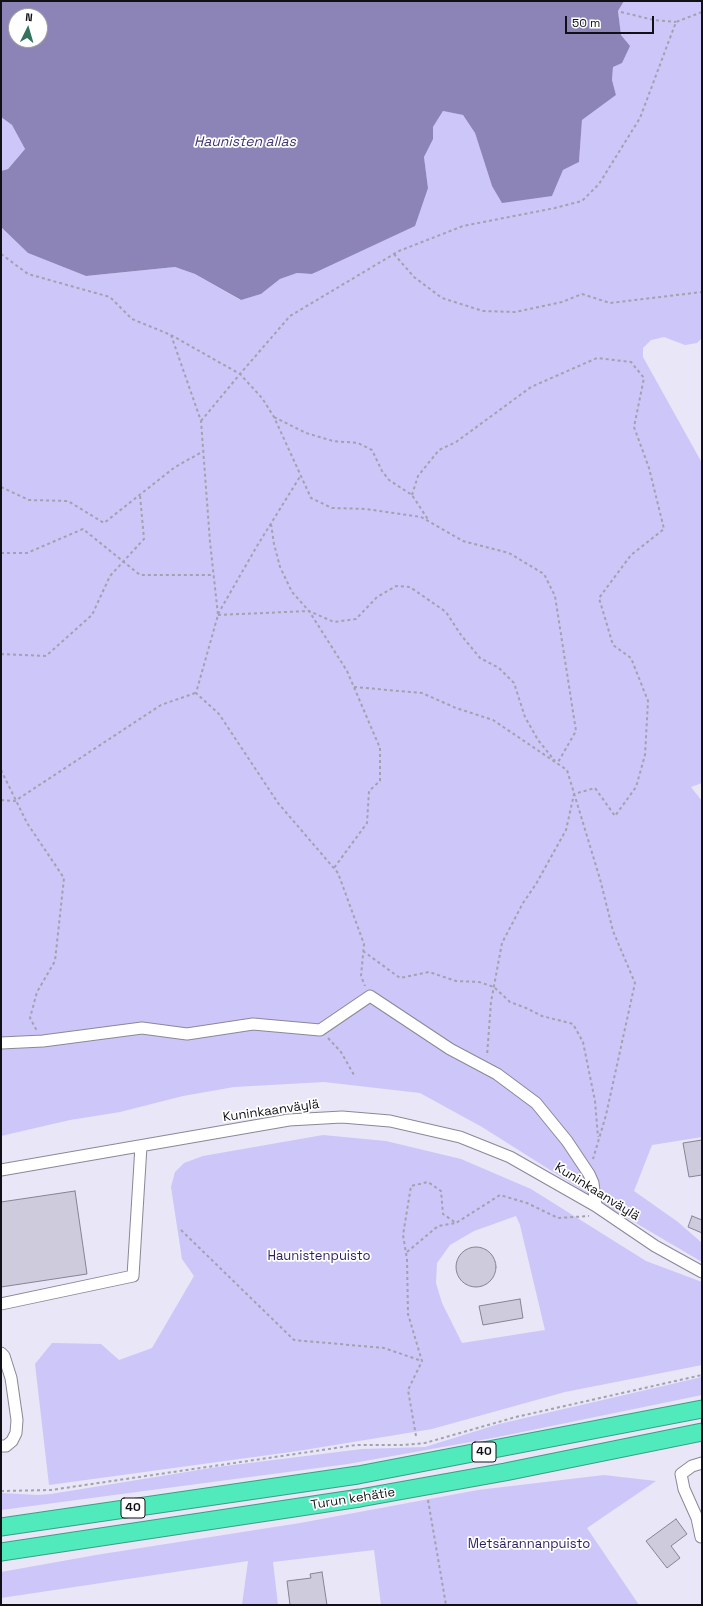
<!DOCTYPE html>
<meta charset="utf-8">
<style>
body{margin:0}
#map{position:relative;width:703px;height:1606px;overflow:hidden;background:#e8e6f7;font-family:"Space Grotesk",sans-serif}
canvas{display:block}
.frame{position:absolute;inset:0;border:2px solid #111016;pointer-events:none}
.north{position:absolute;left:8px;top:8px;width:40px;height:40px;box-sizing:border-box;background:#fff;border:1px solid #a09fa2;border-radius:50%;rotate:5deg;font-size:11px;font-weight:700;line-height:16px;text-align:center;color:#111016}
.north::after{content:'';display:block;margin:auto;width:14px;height:18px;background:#35735f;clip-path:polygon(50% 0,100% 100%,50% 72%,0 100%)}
.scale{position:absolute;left:565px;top:16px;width:89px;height:18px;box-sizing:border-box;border:2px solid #111016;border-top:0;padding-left:5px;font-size:12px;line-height:14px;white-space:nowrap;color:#111016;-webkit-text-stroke:3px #fff;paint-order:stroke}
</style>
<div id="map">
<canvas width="703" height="1606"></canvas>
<div class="frame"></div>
<div class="north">N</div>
<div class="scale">50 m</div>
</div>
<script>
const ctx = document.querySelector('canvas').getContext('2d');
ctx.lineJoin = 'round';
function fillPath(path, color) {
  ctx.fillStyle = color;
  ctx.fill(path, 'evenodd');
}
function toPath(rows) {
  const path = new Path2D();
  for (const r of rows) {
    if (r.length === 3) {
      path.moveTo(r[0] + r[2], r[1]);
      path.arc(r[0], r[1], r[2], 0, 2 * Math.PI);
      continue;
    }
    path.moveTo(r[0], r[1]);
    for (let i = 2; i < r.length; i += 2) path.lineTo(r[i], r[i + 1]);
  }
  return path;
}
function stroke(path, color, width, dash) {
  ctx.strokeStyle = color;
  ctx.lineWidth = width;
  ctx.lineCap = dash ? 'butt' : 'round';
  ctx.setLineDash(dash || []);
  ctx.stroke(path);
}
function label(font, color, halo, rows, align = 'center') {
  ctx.font = font + ' "Space Grotesk",sans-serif';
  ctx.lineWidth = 3.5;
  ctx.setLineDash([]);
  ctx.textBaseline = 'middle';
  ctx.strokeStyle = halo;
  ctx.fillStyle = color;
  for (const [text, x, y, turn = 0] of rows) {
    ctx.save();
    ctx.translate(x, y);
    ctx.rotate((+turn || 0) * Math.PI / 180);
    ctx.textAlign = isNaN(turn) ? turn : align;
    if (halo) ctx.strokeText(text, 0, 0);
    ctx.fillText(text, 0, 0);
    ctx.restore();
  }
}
fillPath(toPath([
 [624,1,702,1,702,338,697,343,685,345,664,337,651,340,643,348,643,357,702,463,702,783,691,787,702,801,702,1137,652,1145,634,1191,678,1222,702,1243,702,1262,612,1209,482,1127,420,1093,324,1082,234,1087,183,1096,120,1112,70,1120,1,1136,1,227,28,253,86,276,175,267,195,274,240,300,261,294,280,279,297,273,313,274,428,188,424,157,432,139,433,127,443,111,463,115,475,133,492,186,552,196,563,170,579,162,582,120,616,95,612,80,613,67,629,47,621,35,618,11],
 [1,117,12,125,25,149,8,169,1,171],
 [323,1135,386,1141,461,1159,531,1189,646,1261,702,1282,702,1365,565,1392,432,1429,298,1451,49,1485,35,1364,52,1343,101,1344,119,1360,152,1348,194,1276,182,1259,171,1187,175,1172,184,1163,203,1156],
 [516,1216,520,1225,545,1330,462,1343,442,1303,436,1283,437,1263,450,1245,474,1231],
 [702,1377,702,1395,498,1437,348,1464,1,1510,1,1493,38,1495,51,1494,217,1467,362,1449,425,1447,499,1424],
 [604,1475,656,1481,587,1528,639,1605,381,1605,374,1550,273,1562,278,1605,242,1605,248,1561,1,1598,1,1572,96,1555,300,1523,478,1490]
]), '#cdc6f9');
fillPath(toPath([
 [1,1,624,1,618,11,621,35,630,46,622,63,613,67,612,80,616,95,582,120,579,162,563,170,552,196,502,203,492,186,475,133,463,115,443,111,433,127,433,139,424,157,428,188,415,226,312,274,297,273,280,279,261,294,241,300,195,274,175,267,86,276,28,253,1,227,1,171,8,169,25,149,12,125,1,117],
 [16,16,40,16,40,40,16,40]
]), '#8c84b7');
const building = toPath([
 [702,1140,702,1175,689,1177,683,1143,702,1140],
 [75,1191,87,1274,1,1287,1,1202,75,1191],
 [692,1216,702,1220,702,1233,688,1227,692,1216],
 [476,1267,20],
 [520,1299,523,1318,483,1325,479,1306,520,1299],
 [676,1519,687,1534,671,1546,680,1558,667,1568,646,1541,676,1519],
 [322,1572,327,1605,290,1605,287,1581,311,1578,310,1574,322,1572]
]);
fillPath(building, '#cdcbdc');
stroke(building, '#868494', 1);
const minor = toPath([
 [1,1043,43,1041,142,1028,187,1034,253,1024,320,1030,370,996,450,1049,497,1074,536,1103,567,1141,589,1174,593,1183,596,1206],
 [1,1170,289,1120,342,1117,390,1121,460,1137,510,1157,596,1206,655,1246,702,1272],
 [1,1304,133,1276,141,1146],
 [1,1353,4,1356,11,1378,17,1420,16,1433,12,1441,6,1446,1,1446],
 [701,1537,697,1518,684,1489,681,1474,692,1466,702,1463]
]);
const highway = toPath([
 [1,1527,358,1475,702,1409],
 [1,1552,360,1498,505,1472,702,1432]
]);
stroke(minor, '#8a8898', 13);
stroke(highway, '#3b9e83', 19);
stroke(toPath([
 [621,12,654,20,676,22],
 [1,254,28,274,110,297,132,319,171,335,240,374,290,316,399,251,463,226,555,208,582,201,599,184,640,118,676,22,702,12],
 [394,254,414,277,442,298,483,311,515,312,562,302,582,294,610,303,702,292],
 [171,335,201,421,210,542,218,615,196,693,219,714,278,803,338,873,364,944,361,976,365,986],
 [274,417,306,433,333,441,358,443,372,450,382,471,389,480,412,495,429,521],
 [201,421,240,374,262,398,274,417,311,498,332,508,366,509,421,517,463,541,509,553,544,574,555,596,576,731,557,764],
 [1,487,29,500,68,501,104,523,175,467,202,452],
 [412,495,418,476,439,450,456,442,531,387,597,358,631,362,644,378,634,427,649,468,664,529,631,555,599,598,613,645,631,658,648,701,645,755,636,787,615,816,595,788,574,794,566,830,536,884,523,903,502,943,491,1002,487,1056],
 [271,524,274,544,280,567,292,592,309,611,334,622,356,619,377,597,396,586,410,587,446,612,461,635,480,658,499,668,514,683,525,717,538,740,555,761],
 [1,553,27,553,83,529,140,575,214,575],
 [218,614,257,546,301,475],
 [218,615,309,611,347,671,380,748,380,781,369,791,367,823,334,868],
 [1,654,46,656,92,615,110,576,144,539,140,495],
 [354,687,422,693,456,708,493,720,567,770,600,879,613,931,635,983,606,1115,593,1159],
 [1,770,27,823,64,878,55,961,37,992,30,1018,37,1031],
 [1,800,15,801,161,705,195,693],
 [363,951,400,978,429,972,456,981,479,982,494,987,510,1002,526,1008,542,1016,573,1024,583,1042,595,1101,598,1137],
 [328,1038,341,1052,354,1075],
 [181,1230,294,1340,384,1348,422,1361],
 [407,1252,438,1226,456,1223],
 [416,1436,408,1390,422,1361,408,1314,407,1259,403,1235,411,1186,428,1182,441,1191,443,1214,456,1223,500,1195,527,1203,558,1218,589,1216],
 [1,1491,51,1490,356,1445,403,1445,425,1443,516,1417,702,1375],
 [428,1500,446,1605]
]), '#a2a1ae', 2, [3, 3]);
stroke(minor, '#fff', 11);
stroke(highway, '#51eabd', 17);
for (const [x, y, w] of [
 [484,1452,24],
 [133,1508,24]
]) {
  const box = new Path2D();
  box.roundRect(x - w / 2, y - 10, w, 20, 3);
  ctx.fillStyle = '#fff';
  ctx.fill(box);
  stroke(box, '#111016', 1);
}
label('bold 12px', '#111016', null, [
 ["40",484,1452],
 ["40",133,1508]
]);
label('13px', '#111016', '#fff', [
 ["Kuninkaanväylä",271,1111,-8],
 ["Kuninkaanväylä",597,1192,32],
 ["Turun kehätie",353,1499,-9]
]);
label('13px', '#2f1e5d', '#fff', [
 ["Haunistenpuisto",319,1256],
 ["Metsärannanpuisto",529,1544]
]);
label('italic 14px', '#423374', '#fff', [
 ["Haunisten allas",245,142]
]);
</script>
